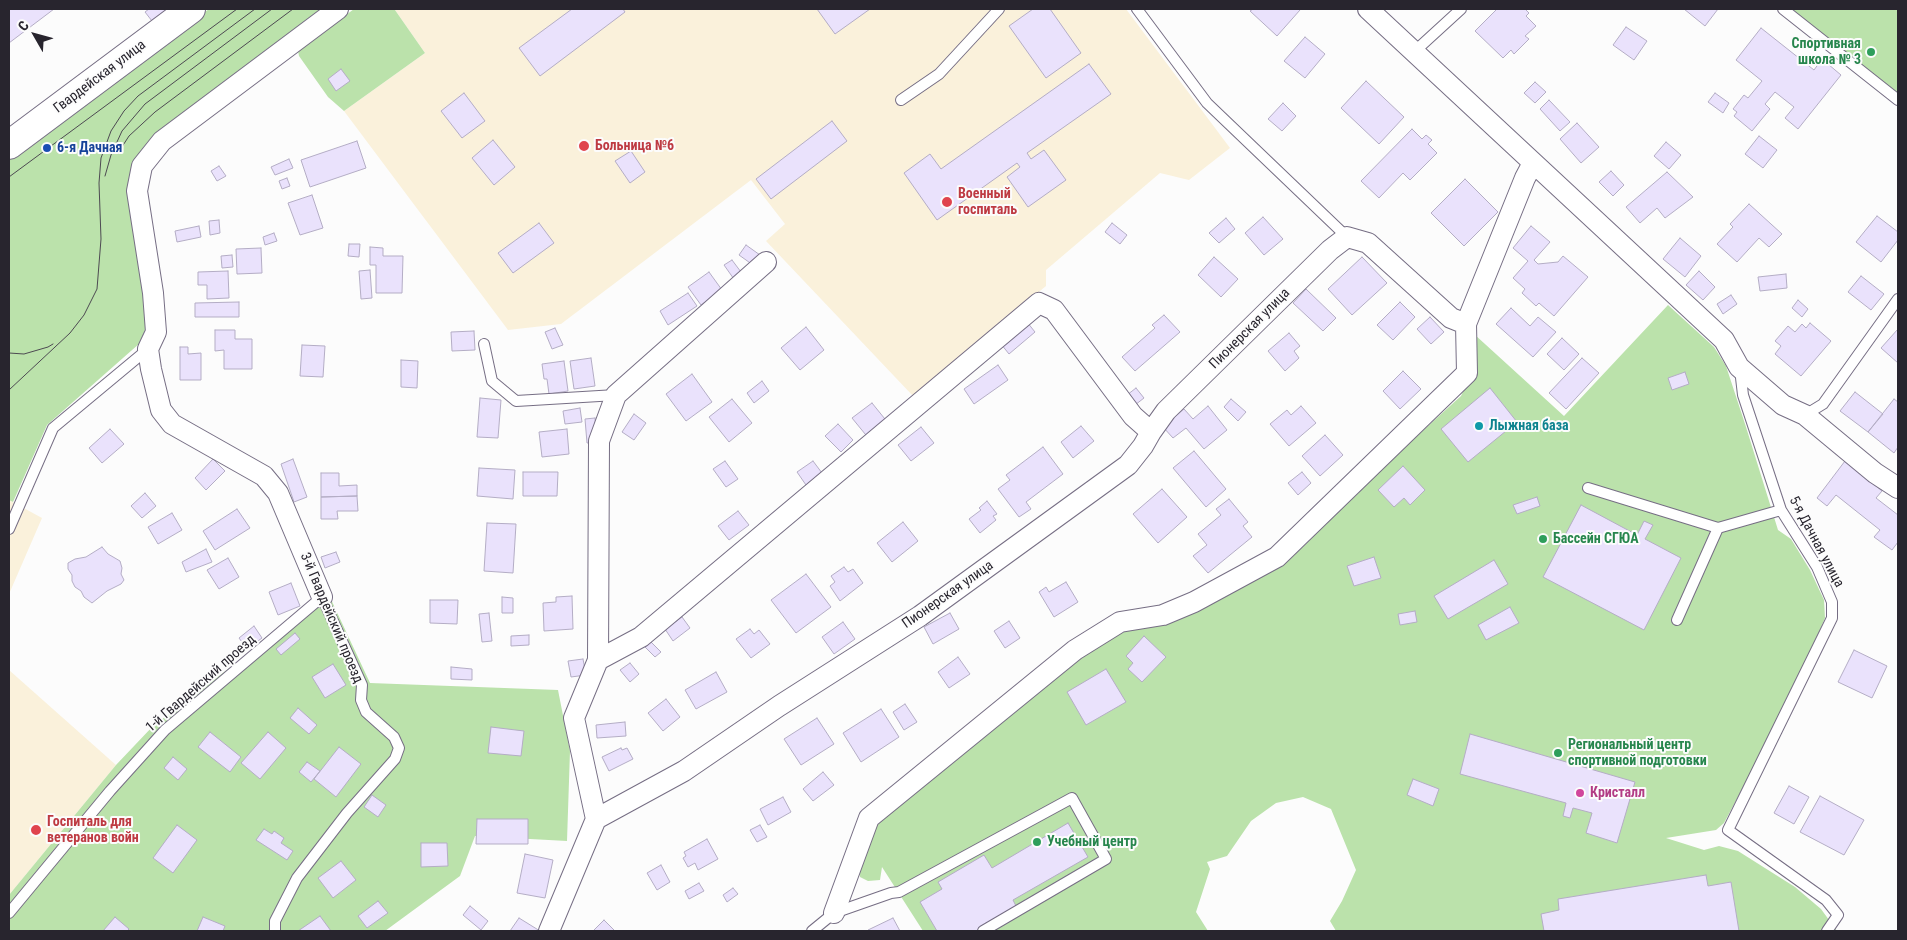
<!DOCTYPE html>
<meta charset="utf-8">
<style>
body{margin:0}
#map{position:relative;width:1907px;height:940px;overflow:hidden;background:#fcfcfc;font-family:"Roboto Condensed",sans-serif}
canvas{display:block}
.frame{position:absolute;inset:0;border:10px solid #28252e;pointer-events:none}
.north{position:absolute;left:10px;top:10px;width:50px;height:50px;-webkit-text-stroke:4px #fcfcfc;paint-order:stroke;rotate:308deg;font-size:14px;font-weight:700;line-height:20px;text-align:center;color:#28252e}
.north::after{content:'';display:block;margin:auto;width:18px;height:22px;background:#28252e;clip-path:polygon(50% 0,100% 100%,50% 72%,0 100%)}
</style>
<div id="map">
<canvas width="1907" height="940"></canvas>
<div class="frame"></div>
<div class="north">С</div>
</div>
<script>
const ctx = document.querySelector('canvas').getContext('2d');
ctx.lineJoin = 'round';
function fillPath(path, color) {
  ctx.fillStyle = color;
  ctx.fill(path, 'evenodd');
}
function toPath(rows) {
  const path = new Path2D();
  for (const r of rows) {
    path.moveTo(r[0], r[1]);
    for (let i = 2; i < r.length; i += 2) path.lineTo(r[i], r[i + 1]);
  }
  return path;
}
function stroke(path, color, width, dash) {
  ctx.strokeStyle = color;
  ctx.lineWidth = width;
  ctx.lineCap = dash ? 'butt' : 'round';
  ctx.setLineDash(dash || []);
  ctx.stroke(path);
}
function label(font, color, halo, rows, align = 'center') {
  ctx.font = font + ' "Roboto Condensed",sans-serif';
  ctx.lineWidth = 4;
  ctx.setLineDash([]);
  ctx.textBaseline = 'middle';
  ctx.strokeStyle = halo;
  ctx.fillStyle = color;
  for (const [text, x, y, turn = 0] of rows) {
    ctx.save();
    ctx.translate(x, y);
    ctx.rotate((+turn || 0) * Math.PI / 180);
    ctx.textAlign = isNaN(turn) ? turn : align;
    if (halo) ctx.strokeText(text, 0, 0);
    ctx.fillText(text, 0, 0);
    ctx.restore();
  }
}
fillPath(toPath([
 [396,9,1126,9,1230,148,1189,180,1160,173,1046,270,1046,286,913,396,766,241,785,224,751,180,561,324,508,330,344,111,425,53,395,10],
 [9,500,42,518,9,594],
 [9,670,116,765,9,895]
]), '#faf1db');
fillPath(toPath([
 [209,9,326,9,140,155,131,170,128,190,145,269,145,330,140,343,47,425,13,502,9,500,9,157],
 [354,9,396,9,395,10,425,53,344,111,328,97,299,56,298,51],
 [1791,9,1898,9,1898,96],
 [1668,305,1714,347,1726,366,1746,427,1778,530,1791,539,1810,570,1824,600,1825,618,1792,695,1724,823,1716,830,1666,838,1704,850,1719,846,1738,851,1795,887,1821,909,1837,931,1336,931,1330,921,1342,901,1356,870,1331,809,1303,797,1276,803,1251,821,1227,856,1207,862,1210,869,1196,912,1208,931,923,931,882,867,880,880,868,881,860,877,858,867,876,826,976,736,1081,653,1138,625,1284,561,1305,545,1363,485,1461,396,1473,370,1474,334,1564,416],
 [328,593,370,683,558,690,570,751,567,841,475,836,460,876,385,931,9,931,9,895,116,765,153,726]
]), '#bbe2ab');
const building = toPath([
 [9,9,54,9,9,43,9,9],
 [149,9,164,9,166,11,152,21,145,12,149,9],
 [572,9,623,9,625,12,540,76,519,48,572,9],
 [817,9,870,9,835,34,817,9],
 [1033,9,1050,9,1081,53,1046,78,1009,26,1033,9],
 [1253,9,1298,9,1300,10,1277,36,1250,11,1253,9],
 [1497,9,1525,9,1529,13,1526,16,1536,26,1525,36,1529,39,1514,54,1511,50,1503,58,1475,31,1497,9],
 [1684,9,1718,9,1705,26,1684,9],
 [1626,27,1647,41,1634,60,1613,45,1626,27],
 [1761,28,1814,70,1822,59,1841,75,1798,129,1785,118,1794,107,1775,92,1765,104,1770,109,1752,131,1734,116,1737,112,1733,109,1744,95,1748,98,1762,81,1736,60,1761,28],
 [1305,37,1325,54,1305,78,1284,61,1305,37],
 [1089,64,1111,94,1027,153,1031,159,1044,150,1066,180,1028,207,1007,177,1020,167,1017,163,937,220,904,173,930,154,941,169,1089,64],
 [341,69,350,81,336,91,328,79,341,69],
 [1366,81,1404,117,1379,144,1341,108,1366,81],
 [1535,82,1546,92,1535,103,1524,93,1535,82],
 [464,93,485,121,462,138,441,111,464,93],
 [1715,93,1729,103,1723,113,1708,102,1715,93],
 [1549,100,1570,122,1560,131,1540,109,1549,100],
 [1283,103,1296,116,1282,131,1268,119,1283,103],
 [832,121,847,141,771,199,756,179,832,121],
 [1577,123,1599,147,1581,163,1560,139,1577,123],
 [1412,129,1422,139,1426,135,1432,140,1428,144,1437,153,1410,180,1403,173,1379,198,1361,181,1412,129],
 [1759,136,1777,150,1763,168,1745,154,1759,136],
 [493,140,515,167,494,185,472,158,493,140],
 [357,141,366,168,310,187,301,160,357,141],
 [1666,142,1681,155,1669,169,1654,156,1666,142],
 [631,151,645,172,630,183,615,161,631,151],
 [289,159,293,168,275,175,271,167,289,159],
 [219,166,226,176,217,181,211,171,219,166],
 [1611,171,1624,185,1613,196,1599,182,1611,171],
 [1667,172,1693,197,1665,218,1657,208,1640,223,1626,207,1667,172],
 [287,178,290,186,282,189,279,181,287,178],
 [1465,179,1498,212,1464,246,1431,213,1465,179],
 [312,195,323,228,300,235,288,203,312,195],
 [1749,204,1782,234,1769,247,1759,238,1737,262,1717,244,1733,227,1730,224,1749,204],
 [1877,216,1898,232,1898,240,1881,262,1856,242,1877,216],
 [1263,217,1283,239,1264,255,1245,233,1263,217],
 [1226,218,1235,229,1219,243,1209,233,1226,218],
 [219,220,220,233,210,235,209,221,219,220],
 [539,223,554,243,513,273,498,253,539,223],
 [1112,223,1127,235,1120,244,1105,232,1112,223],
 [199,226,201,237,177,242,175,231,199,226],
 [1531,226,1550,242,1534,260,1538,264,1558,262,1563,256,1588,277,1554,316,1539,303,1536,306,1522,293,1525,289,1513,278,1528,261,1513,248,1531,226],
 [274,233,277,241,265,245,263,237,274,233],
 [1680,238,1701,256,1685,277,1663,259,1680,238],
 [349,244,360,244,359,257,348,256,349,244],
 [746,245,760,255,753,265,739,255,746,245],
 [370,247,383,248,383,256,403,256,402,293,376,293,376,265,370,265,370,247],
 [261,248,262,273,237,274,236,249,261,248],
 [232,255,233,267,222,268,221,256,232,255],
 [1214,257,1238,279,1221,297,1198,275,1214,257],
 [1362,257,1387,283,1352,315,1328,289,1362,257],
 [732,260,744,276,736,282,724,265,732,260],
 [370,270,372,298,361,299,359,271,370,270],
 [228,271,229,298,207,299,207,285,198,285,198,272,228,271],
 [1699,271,1715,287,1703,300,1686,285,1699,271],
 [709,272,722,290,701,305,688,287,709,272],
 [1786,274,1787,288,1760,291,1758,277,1786,274],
 [1861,276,1884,294,1871,310,1848,292,1861,276],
 [1306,289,1336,318,1323,331,1293,303,1306,289],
 [688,293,697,306,668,325,660,311,688,293],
 [1731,295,1737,304,1723,314,1717,304,1731,295],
 [1798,300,1808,309,1802,317,1792,308,1798,300],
 [239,302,239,317,195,317,195,303,239,302],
 [1400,302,1415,317,1393,340,1377,325,1400,302],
 [1511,308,1530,326,1538,317,1556,332,1533,357,1496,324,1511,308],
 [1164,315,1180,332,1135,371,1122,357,1155,328,1152,325,1164,315],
 [1430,317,1444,332,1431,344,1417,329,1430,317],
 [1027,322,1035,332,1009,354,1001,344,1027,322],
 [1810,323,1831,341,1801,376,1775,354,1781,346,1775,341,1788,326,1795,332,1802,324,1806,328,1810,323],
 [806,327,824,350,800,370,781,348,806,327],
 [555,328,563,345,552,349,545,332,555,328],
 [1898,329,1898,363,1881,348,1898,329],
 [215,330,235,330,235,339,252,339,252,369,224,369,224,350,215,351,215,330],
 [474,331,475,350,452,351,451,332,474,331],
 [1289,333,1300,346,1294,351,1299,358,1285,371,1268,351,1289,333],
 [1562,338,1579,354,1564,370,1547,354,1562,338],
 [302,345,325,346,323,377,300,376,302,345],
 [180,347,188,347,188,354,201,353,201,380,180,380,180,347],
 [591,358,595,386,574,389,570,361,591,358],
 [1582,358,1599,373,1566,409,1549,393,1582,358],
 [401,360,418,361,417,388,401,387,401,360],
 [564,361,568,391,549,394,547,379,544,379,542,364,564,361],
 [998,365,1008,380,974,404,964,389,998,365],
 [1403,371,1421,389,1400,409,1383,391,1403,371],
 [1685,372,1689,384,1672,390,1668,378,1685,372],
 [692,374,712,402,686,421,666,394,692,374],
 [762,381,769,391,754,403,747,393,762,381],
 [1136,388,1144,398,1135,405,1127,395,1136,388],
 [1490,388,1517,422,1468,462,1441,429,1490,388],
 [1855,392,1883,414,1868,432,1840,411,1855,392],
 [480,398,501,400,498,438,477,437,480,398],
 [732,399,752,423,729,442,709,417,732,399],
 [1231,399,1246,412,1238,421,1224,407,1231,399],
 [1894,399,1898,402,1898,447,1894,453,1868,432,1894,399],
 [872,403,889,424,870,440,852,418,872,403],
 [1208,406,1227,430,1204,449,1186,428,1173,438,1163,427,1184,409,1193,419,1208,406],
 [1301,406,1316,423,1289,446,1270,424,1287,410,1291,415,1301,406],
 [580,408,582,422,565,424,563,411,580,408],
 [634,414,646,423,634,440,622,432,634,414],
 [595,418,597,442,587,443,585,419,595,418],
 [838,424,853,440,841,452,825,436,838,424],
 [1081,426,1094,441,1073,458,1061,442,1081,426],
 [921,427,934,443,911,461,898,445,921,427],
 [110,429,124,444,102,463,89,448,110,429],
 [567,429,569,454,542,457,539,432,567,429],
 [1325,435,1343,455,1320,476,1302,456,1325,435],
 [1043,447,1063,474,1026,502,1031,509,1019,517,998,489,1010,480,1006,475,1043,447],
 [1194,451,1226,489,1206,507,1173,468,1194,451],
 [213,459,225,471,206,490,195,478,213,459],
 [293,459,307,497,294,502,281,464,293,459],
 [725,461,738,479,726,487,713,469,725,461],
 [813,461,822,473,806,485,797,472,813,461],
 [1845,461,1882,491,1876,498,1898,515,1898,542,1892,550,1874,537,1880,530,1836,495,1827,506,1817,498,1845,461],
 [1403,466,1425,490,1410,505,1404,498,1394,507,1378,490,1403,466],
 [479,468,515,470,513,499,477,496,479,468],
 [523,472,558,472,557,496,523,496,523,472],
 [1302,472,1311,483,1298,495,1288,483,1302,472],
 [321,473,339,473,339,486,357,485,357,496,321,497,321,473],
 [1162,489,1187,517,1158,543,1133,514,1162,489],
 [145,493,156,506,142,518,131,506,145,493],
 [357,496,358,511,337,511,338,519,321,519,321,497,357,496],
 [1537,497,1540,506,1517,514,1513,505,1537,497],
 [1229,499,1248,522,1243,526,1252,537,1208,573,1193,556,1207,545,1198,534,1221,515,1216,509,1229,499],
 [987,501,997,514,993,516,996,520,980,533,969,519,981,510,979,508,987,501],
 [1581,505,1637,535,1644,521,1653,525,1645,539,1681,558,1644,630,1543,577,1581,505],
 [237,509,250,528,215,550,203,531,237,509],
 [738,511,749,525,729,540,718,526,738,511],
 [172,513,182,530,158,544,148,527,172,513],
 [903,522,918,541,892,562,877,543,903,522],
 [487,523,516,524,513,573,484,571,487,523],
 [102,547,108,554,120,561,122,568,121,574,124,580,121,584,107,591,92,603,84,597,81,591,75,587,72,581,72,575,68,569,68,563,75,559,86,557,102,547],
 [206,549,212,562,186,572,182,562,206,549],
 [336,552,340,562,325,568,321,557,336,552],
 [1374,557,1381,578,1354,586,1347,566,1374,557],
 [228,558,239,577,219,589,207,570,228,558],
 [1494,560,1508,584,1448,619,1434,596,1494,560],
 [844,567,848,572,853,569,863,583,840,601,830,586,835,582,831,576,844,567],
 [806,574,831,607,796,633,771,600,806,574],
 [1066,582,1078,602,1054,617,1039,592,1046,587,1049,592,1066,582],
 [291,583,300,606,278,615,269,592,291,583],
 [572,596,573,629,544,631,543,603,556,602,556,597,572,596],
 [502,597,513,598,513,613,502,613,502,597],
 [430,600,458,600,457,624,430,623,430,600],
 [1510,607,1519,623,1486,640,1478,625,1510,607],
 [1415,611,1417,622,1400,625,1398,614,1415,611],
 [489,613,492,641,482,642,479,614,489,613],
 [950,613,959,629,933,644,924,627,950,613],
 [682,617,690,628,673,641,665,629,682,617],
 [1009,621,1020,638,1005,648,994,631,1009,621],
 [843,622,855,639,834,654,822,637,843,622],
 [254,626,262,638,247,649,239,638,254,626],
 [750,629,754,634,759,630,770,644,751,658,736,639,750,629],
 [295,633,300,639,281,655,276,649,295,633],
 [529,635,529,645,511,646,511,636,529,635],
 [1144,636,1166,657,1142,682,1128,669,1133,663,1126,656,1144,636],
 [651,642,661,652,655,657,645,647,651,642],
 [1854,650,1887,666,1872,698,1838,682,1854,650],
 [958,657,970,674,949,688,938,672,958,657],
 [583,659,586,675,571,677,568,661,583,659],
 [630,663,639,674,630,682,620,670,630,663],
 [333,664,346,685,325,698,312,677,333,664],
 [451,667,472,669,472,680,451,679,451,667],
 [1106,669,1126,702,1086,725,1067,692,1106,669],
 [716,672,727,692,696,709,685,690,716,672],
 [666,699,680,717,663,731,648,713,666,699],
 [905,704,917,722,904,730,893,712,905,704],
 [298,708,317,725,309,734,290,718,298,708],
 [881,709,899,737,861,762,843,733,881,709],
 [817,718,834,744,801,765,784,739,817,718],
 [625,722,626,736,597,738,596,725,625,722],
 [491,727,524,731,521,756,488,753,491,727],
 [210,732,241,757,230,772,198,747,210,732],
 [268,732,286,748,260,779,241,763,268,732],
 [1470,734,1635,782,1617,843,1586,833,1592,813,1573,808,1570,818,1563,816,1566,803,1460,774,1470,734],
 [339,747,361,764,336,797,314,779,339,747],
 [621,748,622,750,627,748,633,759,609,771,602,757,621,748],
 [173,757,187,769,178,780,164,768,173,757],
 [307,762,320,771,311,782,299,772,307,762],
 [823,772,834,785,813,801,803,789,823,772],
 [1413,779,1439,789,1433,806,1407,795,1413,779],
 [1789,786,1809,797,1794,824,1774,813,1789,786],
 [372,795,386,805,378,817,364,807,372,795],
 [1820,796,1864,820,1844,855,1800,832,1820,796],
 [783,797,791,812,768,825,760,809,783,797],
 [477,819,528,819,528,844,476,844,477,819],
 [1068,823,1088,857,1013,900,1017,908,977,931,937,931,920,902,942,889,938,882,984,855,992,868,1068,823],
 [177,825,197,840,173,873,153,858,177,825],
 [760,825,767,837,757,842,750,830,760,825],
 [264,829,272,834,274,831,284,838,281,843,293,851,287,860,256,840,264,829],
 [707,839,718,859,698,870,695,863,688,867,683,858,686,856,684,852,707,839],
 [421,843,447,843,448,866,421,867,421,843],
 [525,854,553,860,545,898,517,893,525,854],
 [341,861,356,880,333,898,318,878,341,861],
 [661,865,670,882,657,890,647,873,661,865],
 [1706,875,1708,886,1731,882,1739,931,1544,931,1541,914,1559,910,1558,899,1706,875],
 [699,883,704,891,689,899,685,891,699,883],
 [733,888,738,894,727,902,723,895,733,888],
 [378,901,388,913,367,928,358,916,378,901],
 [470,906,488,921,481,930,463,915,470,906],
 [320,916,331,931,298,931,320,916],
 [115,917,129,929,127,931,103,931,115,917],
 [203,917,225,926,223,931,197,931,203,917],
 [519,918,540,931,510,931,519,918],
 [893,918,900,931,869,931,868,930,893,918],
 [604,920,615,931,593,931,604,920]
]);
fillPath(building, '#eae2fc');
stroke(building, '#b4adc5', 1);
const lane = toPath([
 [1137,9,1207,103,1347,237],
 [1783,9,1898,100],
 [1414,52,1461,9],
 [901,100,939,74,999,9],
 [484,344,492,381,516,401,616,395],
 [1740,369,1743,395,1781,510,1817,567,1832,602,1832,618,1728,830,1826,900,1838,915,1827,931],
 [1805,415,1823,404,1898,299],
 [1588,488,1718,528,1677,620],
 [1718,528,1781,510],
 [9,529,53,428,148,349],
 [9,913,110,791,165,730,322,597,362,685,361,700,366,712,394,737,399,748,395,759,347,813,297,878,275,921,275,931],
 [812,931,834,913,891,893,899,892,1072,798,1106,859,983,931]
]);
const street = toPath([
 [1368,9,1724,340,1739,367,1783,405,1805,415,1875,473,1898,488],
 [322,597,278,493,264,476,172,424,161,410,151,369,148,349,156,332,153,293,137,191,142,166,162,141,338,9],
 [598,660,641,637,1039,303,1054,310,1133,416,1151,432],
 [596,819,574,718,598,660,599,441,616,395,766,262],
 [834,913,869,818,1075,650,1120,622,1163,615,1194,602,1277,557,1467,373,1466,324,1525,178,1533,163],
 [549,931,596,819,684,771,779,706,920,616,1128,465,1143,446,1151,432,1166,411,1330,250,1347,237,1368,243,1451,318,1466,324]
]);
const secondary = toPath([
 [9,145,191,9]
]);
stroke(lane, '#766e84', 12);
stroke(street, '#766e84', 22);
stroke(secondary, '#766e84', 30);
stroke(lane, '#fff', 10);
stroke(street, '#fff', 20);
stroke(secondary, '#fff', 28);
stroke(toPath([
 [118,153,129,136,155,112,293,9],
 [105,176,111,155,122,131,145,104,272,9],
 [9,177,237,9],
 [9,353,24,354,48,347,53,344],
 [9,390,70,333,84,315,97,289,101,239,99,183,101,158,111,131,124,111,138,96,255,9]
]), '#4d4a52', 1);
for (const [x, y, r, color] of [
 [1871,52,5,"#2e9e5b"],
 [584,146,6,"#e0444e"],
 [47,148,5,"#1a4fb4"],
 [947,202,6,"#e0444e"],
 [1479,426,5,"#0f9aa8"],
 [1543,539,5,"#2e9e5b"],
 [1558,753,5,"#2e9e5b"],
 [1580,793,5,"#d1479c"],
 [36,830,6,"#e0444e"],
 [1037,842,5,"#2e9e5b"]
]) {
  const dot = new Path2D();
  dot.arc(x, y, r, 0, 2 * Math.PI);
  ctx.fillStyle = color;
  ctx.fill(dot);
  stroke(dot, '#fcfcfc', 2);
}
label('bold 14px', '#27864d', '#fcfcfc', [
 ["Спортивная",1861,44,"right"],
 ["школа № 3",1861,60,"right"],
 ["Бассейн СГЮА",1553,539],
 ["Региональный центр",1568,745],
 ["спортивной подготовки",1568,761],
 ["Учебный центр",1047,842]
], 'left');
label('14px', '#28252e', '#fcfcfc', [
 ["Гвардейская улица",100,77,-37],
 ["Пионерская улица",1250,329,-45],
 ["5-я Дачная улица",1816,542,62],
 ["Пионерская улица",948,595,-35],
 ["3-й Гвардейский проезд",331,618,67],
 ["1-й Гвардейский проезд",201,684,-41]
]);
label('bold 14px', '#be3a42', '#fcfcfc', [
 ["Больница №6",595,146],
 ["Военный",958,194],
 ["госпиталь",958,210],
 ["Госпиталь для",47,822],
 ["ветеранов войн",47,838]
], 'left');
label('bold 14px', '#164399', '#fcfcfc', [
 ["6-я Дачная",57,148]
], 'left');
label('bold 14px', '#0d838f', '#fcfcfc', [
 ["Лыжная база",1489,426]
], 'left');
label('bold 14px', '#b23c85', '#fcfcfc', [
 ["Кристалл",1590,793]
], 'left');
</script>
